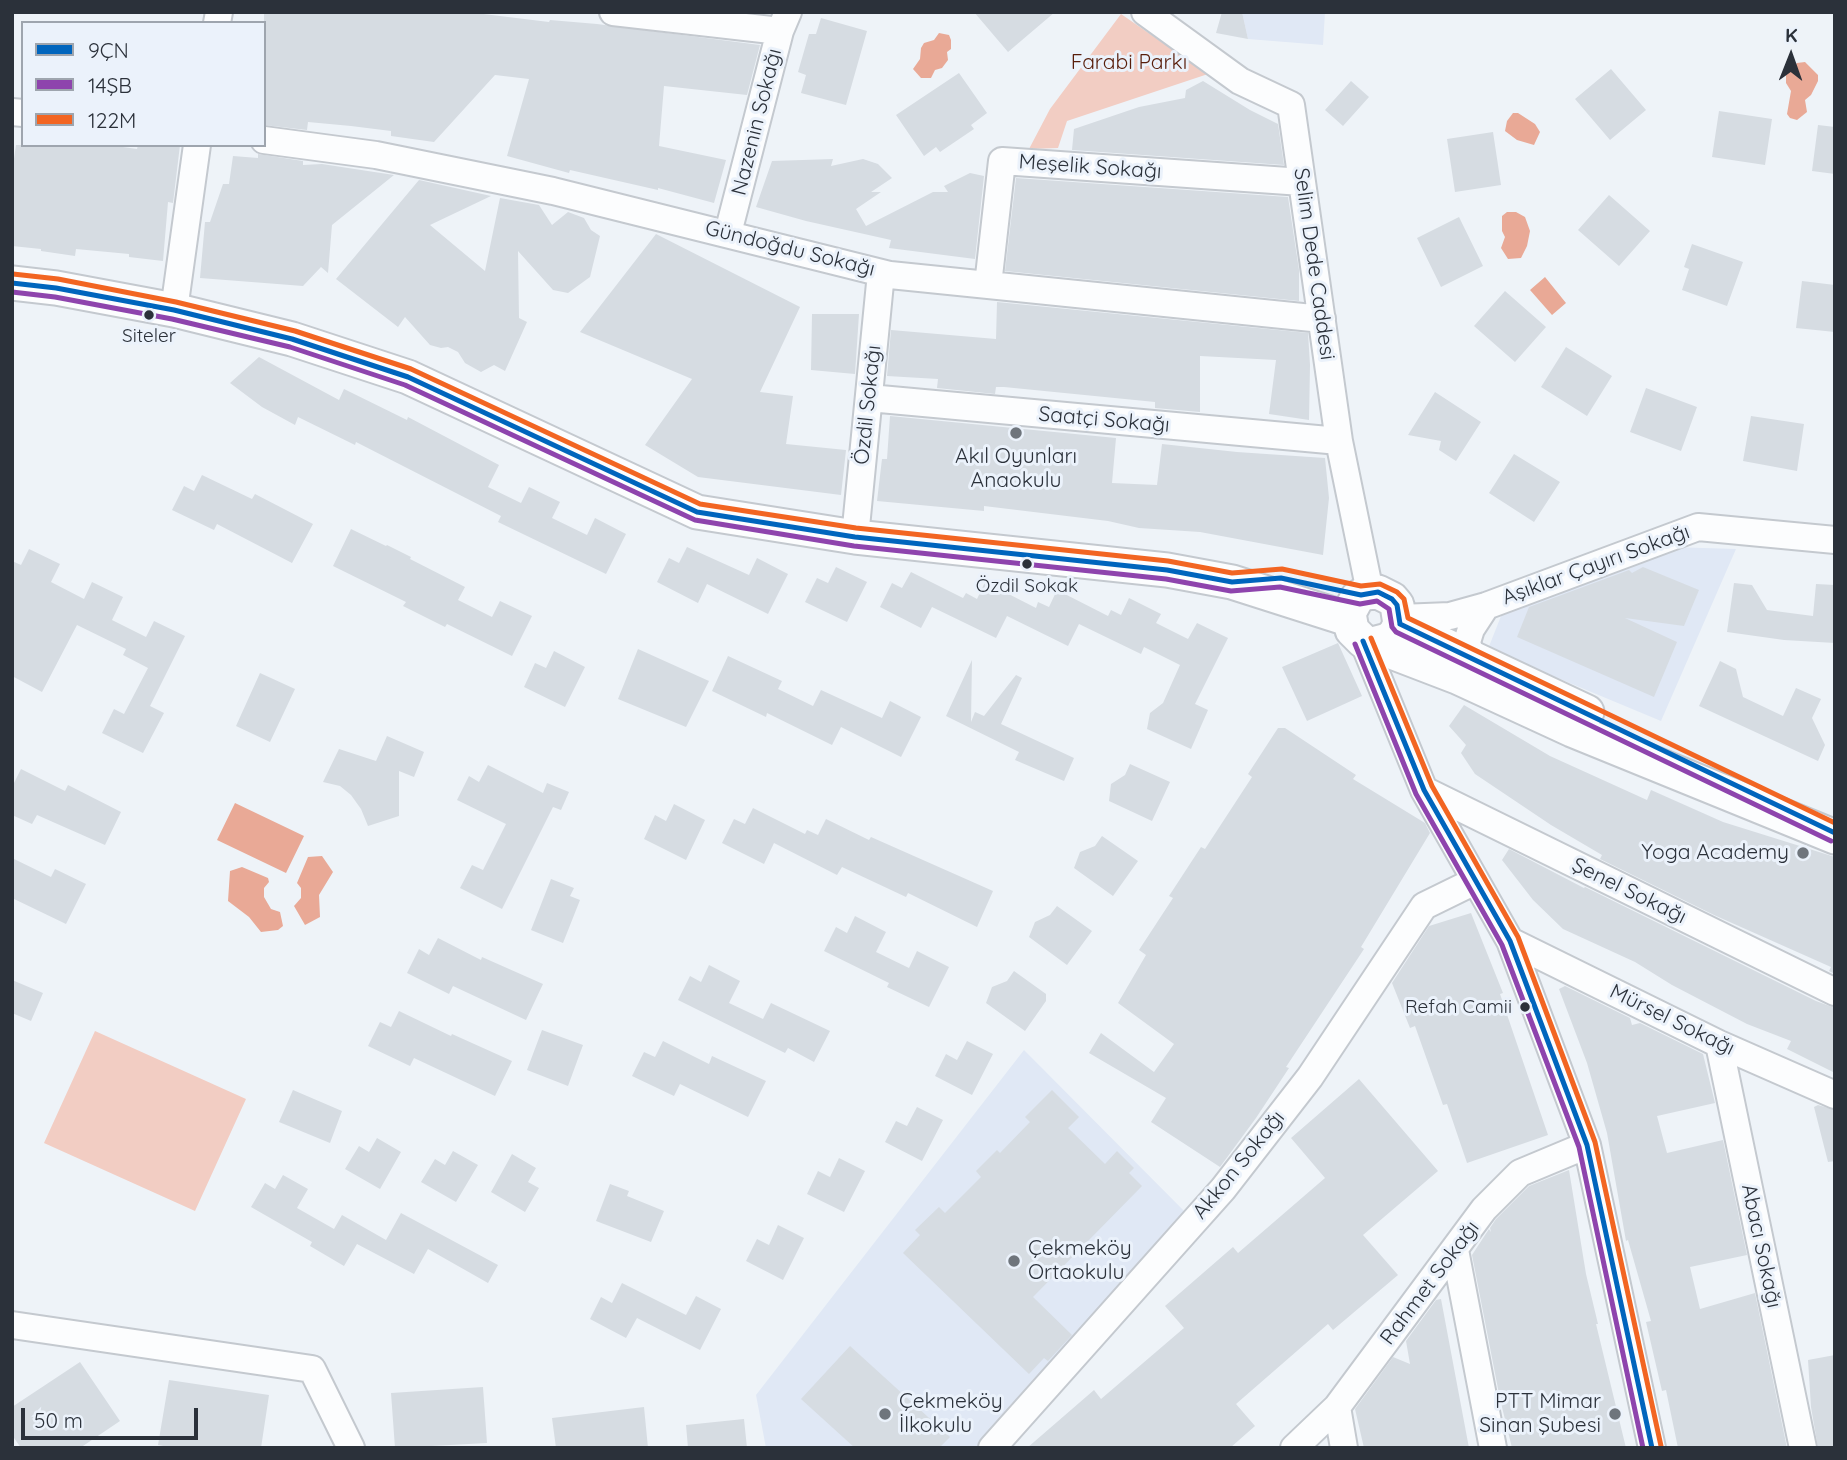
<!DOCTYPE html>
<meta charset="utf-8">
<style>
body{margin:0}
#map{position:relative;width:1847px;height:1460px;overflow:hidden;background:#eef3f8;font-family:Quicksand,sans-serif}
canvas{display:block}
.frame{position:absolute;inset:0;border:14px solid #2b313a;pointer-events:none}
.legend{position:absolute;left:21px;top:21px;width:245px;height:126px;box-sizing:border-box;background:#ebf2fb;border:2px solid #9ea5ae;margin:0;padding:9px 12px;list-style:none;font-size:21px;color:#2b313a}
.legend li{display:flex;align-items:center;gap:14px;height:35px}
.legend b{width:35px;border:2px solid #9ea5ae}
.north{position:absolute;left:1756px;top:21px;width:70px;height:70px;-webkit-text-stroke:5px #ebf2fb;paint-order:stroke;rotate:1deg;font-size:19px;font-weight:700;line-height:28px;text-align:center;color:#2b313a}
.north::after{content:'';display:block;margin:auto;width:24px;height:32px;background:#2b313a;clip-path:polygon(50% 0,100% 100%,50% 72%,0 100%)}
.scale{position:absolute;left:21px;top:1408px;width:177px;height:32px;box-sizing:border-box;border:4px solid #2b313a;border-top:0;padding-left:9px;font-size:21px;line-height:24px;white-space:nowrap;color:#2b313a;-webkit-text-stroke:5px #ebf2fb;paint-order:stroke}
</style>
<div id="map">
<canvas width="1847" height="1460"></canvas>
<div class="frame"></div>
<ul class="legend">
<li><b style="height:9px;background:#0065bd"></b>9ÇN</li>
<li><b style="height:9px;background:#8e44ad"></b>14ŞB</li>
<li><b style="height:9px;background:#f26522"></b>122M</li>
</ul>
<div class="north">K</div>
<div class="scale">50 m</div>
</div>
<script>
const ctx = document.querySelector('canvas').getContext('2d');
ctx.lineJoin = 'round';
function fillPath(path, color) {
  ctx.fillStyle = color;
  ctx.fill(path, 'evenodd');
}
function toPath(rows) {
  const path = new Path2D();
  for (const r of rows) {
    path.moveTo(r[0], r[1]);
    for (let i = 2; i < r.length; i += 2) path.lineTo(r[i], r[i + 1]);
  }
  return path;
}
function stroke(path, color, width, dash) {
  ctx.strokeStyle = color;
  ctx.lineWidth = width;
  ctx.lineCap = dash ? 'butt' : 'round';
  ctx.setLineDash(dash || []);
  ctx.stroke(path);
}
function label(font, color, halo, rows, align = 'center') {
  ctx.font = font + ' Quicksand,sans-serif';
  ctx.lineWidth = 6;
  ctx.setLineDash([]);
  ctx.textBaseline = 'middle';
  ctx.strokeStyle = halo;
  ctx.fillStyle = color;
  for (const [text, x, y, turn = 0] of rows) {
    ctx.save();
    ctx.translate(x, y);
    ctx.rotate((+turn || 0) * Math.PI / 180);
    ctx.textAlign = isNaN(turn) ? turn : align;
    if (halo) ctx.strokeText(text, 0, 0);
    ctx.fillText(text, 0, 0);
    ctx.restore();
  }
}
fillPath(toPath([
 [1242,12,1325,12,1323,45,1248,39],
 [1671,547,1736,549,1661,721,1488,649,1503,611],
 [1024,1050,1201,1228,980,1448,766,1448,756,1395]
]), '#e0e8f5');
fillPath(toPath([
 [1121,14,1208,74,1067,121,1058,148,1029,149,1050,109],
 [95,1031,246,1099,195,1211,44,1143]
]), '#f2cdc3');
fillPath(toPath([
 [939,33,949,35,951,40,951,49,947,52,948,60,942,68,935,70,931,78,921,78,913,69,920,59,921,48,924,43,934,40],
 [1805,62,1818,75,1818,81,1811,95,1805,100,1807,112,1797,120,1790,118,1787,114,1791,91,1786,83,1786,74,1797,63],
 [1513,113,1518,113,1535,124,1540,132,1534,145,1517,140,1505,131,1507,121],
 [1507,212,1516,212,1525,217,1530,231,1527,246,1521,258,1508,259,1501,248,1505,237,1502,231,1502,216],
 [1545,277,1566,303,1552,315,1530,290],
 [235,803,304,836,286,873,217,840],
 [322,856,333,872,319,895,320,917,305,925,294,906,301,898,301,888,297,883,308,857],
 [242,867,268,878,269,882,264,888,264,897,271,909,280,912,283,926,278,930,261,932,249,917,228,901,230,871]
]), '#e9a996');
fillPath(toPath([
 [264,12,467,12,549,22,550,20,597,24,760,45,747,95,664,86,659,146,726,160,714,203,658,188,658,190,570,170,569,173,507,156,529,79,495,75,434,142,391,136,391,131,351,126,308,122,307,130,264,125],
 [974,12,1055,12,1008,52],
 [1222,12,1242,12,1248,39,1216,33],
 [821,18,867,31,846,105,801,93,806,75,798,72,809,34,816,34],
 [1611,69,1646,110,1610,140,1575,99],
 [959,73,987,113,971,125,974,129,940,152,936,147,924,156,896,115],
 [1203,81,1250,110,1278,124,1284,165,1072,150,1074,129,1139,107,1185,98,1186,90],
 [1351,81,1369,97,1343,126,1325,110],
 [1719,111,1772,119,1765,165,1712,157],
 [1818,125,1835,127,1835,174,1812,171],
 [1493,132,1501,185,1455,192,1447,139],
 [16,145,109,145,137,149,138,145,180,145,173,203,168,202,163,261,129,257,129,254,76,249,75,256,41,251,41,249,12,246,12,172],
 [258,154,303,161,303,165,322,164,394,175,332,225,328,273,321,267,303,286,200,278,205,222,210,222,223,184,229,184,233,156,258,158],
 [833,159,831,166,863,159,878,164,892,178,871,192,881,192,856,209,866,226,933,192,948,192,944,186,970,173,984,176,975,259,889,248,891,240,806,221,756,207,772,161],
 [1016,178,1288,197,1299,270,1299,301,1005,271],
 [419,180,491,196,430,225,485,271,500,198,539,205,552,225,568,212,584,218,591,230,600,236,590,277,568,293,553,290,518,251,519,318,527,322,505,371,494,365,481,372,465,363,458,352,448,347,441,348,430,345,405,317,398,327,336,279],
 [1609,195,1650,231,1619,266,1578,230],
 [1459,217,1483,266,1441,287,1417,238],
 [656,234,800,307,760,392,793,396,786,444,846,450,841,495,698,477,645,445,692,379,580,332],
 [1692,244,1743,262,1727,306,1682,290,1689,269,1684,267],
 [1802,281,1835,285,1835,332,1796,328],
 [1505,291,1546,327,1515,362,1474,326],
 [997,302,1308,333,1310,365,1309,420,1269,414,1276,360,1200,356,1200,412,1155,408,1155,402,1004,387,996,387,995,394,937,388,938,379,887,376,891,330,996,339],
 [812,314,859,314,855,374,811,370],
 [1566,347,1612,376,1587,416,1541,387],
 [259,357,339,400,344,389,407,420,408,417,499,465,488,487,521,503,529,487,560,502,552,518,587,535,595,518,626,534,606,574,498,522,501,516,356,442,355,445,298,417,295,425,262,407,230,383],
 [1646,388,1697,407,1681,451,1630,432],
 [1435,392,1481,422,1456,461,1439,450,1441,441,1408,435],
 [890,416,1116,438,1112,483,1157,485,1162,444,1237,452,1325,458,1329,498,1323,555,1200,532,1139,528,1108,521,984,506,984,511,877,501,882,459,887,459],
 [1751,416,1804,424,1797,471,1743,461],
 [1514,454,1560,482,1534,522,1489,493],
 [202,475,252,499,255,494,313,524,292,563,217,524,214,530,172,510,184,486,194,491],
 [351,529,386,546,387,545,411,557,410,559,465,587,458,600,492,617,500,601,532,616,512,656,447,624,445,627,403,606,406,602,333,566],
 [687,547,749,575,757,558,788,574,768,614,707,584,698,603,657,582,669,558,679,563],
 [29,549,60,564,51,582,84,599,92,582,123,597,112,620,146,637,154,621,185,636,150,706,164,713,143,753,102,733,114,709,124,714,148,668,123,655,126,649,77,625,42,692,12,676,12,561,21,565],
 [836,567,867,582,847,622,805,602,817,578,828,583],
 [1643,567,1699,590,1684,626,1625,618,1677,642,1654,697,1517,637,1529,607,1629,570,1632,573],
 [911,572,963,598,966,593,977,599,985,582,1036,608,1038,602,1049,607,1057,590,1108,616,1111,610,1121,615,1129,598,1161,614,1156,623,1188,639,1197,623,1228,638,1195,704,1208,710,1191,749,1147,729,1150,713,1163,703,1180,665,1144,647,1141,654,1079,624,1068,646,1007,616,996,638,932,607,921,628,880,607,892,583,902,588],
 [1734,583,1752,585,1767,610,1813,616,1816,584,1835,585,1835,643,1784,640,1727,632],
 [1338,643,1362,696,1307,721,1282,667],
 [638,649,709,681,686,727,618,699],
 [554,651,585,667,565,707,524,687,535,663,546,668],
 [728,656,782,681,778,689,813,706,821,690,882,718,890,701,921,717,901,757,841,727,832,745,767,713,766,717,712,691],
 [972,660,971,722,975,712,984,716,1016,675,1022,678,1001,724,1074,758,1064,781,1015,760,1019,752,946,716],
 [1720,661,1736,669,1743,697,1783,716,1796,688,1821,699,1812,718,1825,745,1818,761,1699,706],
 [260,673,295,689,270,742,236,726],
 [1464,705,1550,756,1647,800,1651,790,1723,822,1835,857,1835,974,1829,971,1831,967,1714,915,1600,859,1602,855,1551,825,1475,774,1461,753,1466,745,1449,726],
 [1278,728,1285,728,1356,775,1353,779,1425,823,1430,833,1361,947,1364,949,1286,1067,1289,1068,1256,1118,1220,1167,1151,1122,1166,1098,1089,1053,1101,1033,1154,1072,1174,1044,1118,1003,1146,955,1139,950,1173,898,1169,896,1201,847,1205,849,1252,777,1248,774],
 [387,736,424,752,414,777,399,771,399,816,368,826,361,809,351,795,340,786,323,782,339,749,376,761],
 [1130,764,1170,782,1152,821,1109,801,1111,784,1125,775],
 [488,765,543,793,547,783,569,792,561,810,553,807,502,909,460,888,472,865,483,870,506,824,457,800,469,776,479,782],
 [21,769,65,791,68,785,121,812,105,845,37,815,32,824,12,815,12,787],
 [674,804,705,820,686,860,644,839,655,815,666,821],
 [753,808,805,834,807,830,818,835,826,819,869,840,871,837,993,891,977,927,908,893,906,897,842,867,837,875,774,843,764,864,722,843,734,819,745,824],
 [1102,836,1138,861,1113,896,1074,868,1080,852,1095,846],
 [1509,849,1584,888,1585,887,1816,1001,1835,1008,1835,1073,1787,1049,1791,1041,1747,1024,1672,985,1635,962,1563,929,1533,900,1502,860],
 [12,858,51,877,55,869,86,884,66,924,12,898],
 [551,879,574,888,570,896,580,900,563,943,531,930],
 [1057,906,1092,931,1067,965,1029,937,1035,922,1050,915],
 [1471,913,1503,993,1500,994,1548,1135,1467,1163,1447,1104,1443,1105,1415,1026,1410,1028,1392,983,1429,926],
 [855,916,886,932,876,952,909,968,917,951,949,967,929,1007,887,987,889,983,824,951,836,927,847,933],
 [438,938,481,960,482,957,543,984,526,1020,453,986,449,994,407,973,419,949,429,955],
 [709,965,740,981,729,1003,763,1019,771,1003,830,1031,814,1062,788,1048,785,1053,678,1000,690,976,701,982],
 [1014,971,1046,994,1046,1001,1025,1031,986,1003,992,987,1007,981],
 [12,980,43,993,31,1021,12,1013],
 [1565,986,1630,1018,1632,1025,1640,1023,1703,1054,1715,1103,1657,1116,1667,1153,1723,1140,1747,1255,1690,1267,1700,1309,1755,1293,1787,1448,1678,1448,1666,1390,1662,1391,1646,1322,1651,1321,1628,1240,1626,1241,1607,1133,1587,1063,1559,989],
 [399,1011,451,1036,452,1034,512,1061,495,1096,414,1058,410,1066,368,1046,380,1022,391,1027],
 [542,1030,583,1045,568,1086,527,1070],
 [663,1041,709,1064,712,1056,766,1081,748,1117,680,1084,674,1096,632,1076,644,1052,655,1057],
 [967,1041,993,1054,972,1095,935,1076,946,1054,957,1060],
 [1359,1079,1438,1171,1363,1235,1398,1275,1333,1330,1328,1324,1236,1404,1255,1426,1230,1448,1027,1448,1094,1390,1101,1399,1184,1328,1165,1306,1233,1247,1238,1253,1325,1178,1291,1138],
 [293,1090,342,1111,330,1143,279,1122],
 [1052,1090,1079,1117,1068,1128,1105,1164,1117,1151,1134,1168,1129,1173,1142,1186,1033,1297,1072,1335,1048,1361,1044,1358,1029,1374,903,1253,920,1235,915,1230,939,1207,945,1213,981,1177,976,1171,997,1150,1000,1153,1030,1122,1025,1117],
 [1818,1105,1835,1110,1835,1161,1828,1162,1814,1107],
 [917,1107,943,1120,922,1161,885,1142,896,1121,907,1126],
 [377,1138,401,1152,380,1189,345,1169,359,1146,369,1152],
 [453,1151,478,1165,456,1202,421,1182,435,1159,445,1165],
 [512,1154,536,1168,528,1182,539,1188,525,1212,491,1192],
 [839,1158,865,1171,844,1212,807,1194,818,1171,830,1177],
 [1569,1170,1586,1274,1598,1324,1596,1324,1626,1448,1512,1448,1500,1399,1472,1255,1489,1229,1491,1232,1490,1228,1496,1219,1529,1186],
 [283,1175,308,1189,297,1208,334,1229,342,1215,386,1240,401,1213,498,1265,488,1283,428,1249,414,1274,357,1244,344,1266,310,1246,312,1242,251,1207,265,1183,275,1189],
 [610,1184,629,1191,627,1196,664,1211,651,1242,596,1221],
 [778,1225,804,1238,783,1280,746,1261,757,1239,769,1245],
 [622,1283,686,1315,696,1296,721,1309,700,1350,637,1318,626,1338,590,1319,601,1297,612,1303],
 [1441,1299,1469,1448,1364,1448,1355,1409,1393,1357,1410,1364,1406,1341,1436,1300],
 [850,1346,950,1437,939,1448,855,1448,801,1399],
 [1835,1355,1835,1448,1818,1448,1811,1407,1808,1360],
 [80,1362,120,1421,80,1448,21,1448,12,1435,12,1407],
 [169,1380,269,1395,261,1448,174,1448,158,1445],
 [483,1387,487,1443,395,1448,391,1393],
 [644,1407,648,1448,556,1448,552,1418],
 [744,1419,747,1448,688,1448,686,1425]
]), '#d6dce2');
const minor = toPath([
 [613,12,780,31],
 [1145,12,1240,81,1291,105,1339,441,1370,592],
 [217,23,219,12],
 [12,112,23,113],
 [264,140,376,155,553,191,890,275,1322,319],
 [728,233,780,31,788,12],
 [988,285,1002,161,1302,182],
 [174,310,197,145],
 [869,398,1339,441],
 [855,537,881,273],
 [1400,618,1450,616,1486,606,1698,527,1835,540],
 [1363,641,1424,790,1510,941,1587,1145,1652,1448],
 [1471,657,1467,642,1471,629,1486,606],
 [1424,790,1835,992],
 [1510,941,1719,1044,1835,1095],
 [1719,1044,1803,1448],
 [1455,1250,1493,1448],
 [12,1325,312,1369,351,1448],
 [1337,1407,1344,1448],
 [992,1448,1223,1189,1310,1077,1424,906,1475,881],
 [1294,1448,1337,1407,1484,1209,1520,1173,1587,1145]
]);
const major = toPath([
 [12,283,56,288,174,310,292,339,408,377,697,512,855,537,1167,570,1232,582,1348,619],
 [1400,624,1587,712],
 [1373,644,1388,640,1395,634,1400,624,1397,605,1392,599,1378,592,1365,593,1357,598,1349,613,1352,630,1363,641,1457,677,1572,730,1835,837]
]);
stroke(minor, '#c4c9cf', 30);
stroke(major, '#c4c9cf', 37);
stroke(minor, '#fcfdfe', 26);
stroke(major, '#fcfdfe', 33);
stroke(toPath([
 [12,283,56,288,174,310,292,339,408,377,697,512,855,537,1167,570,1232,582,1281,578,1361,595,1378,592,1392,599,1397,605,1400,624],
 [1400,624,1835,833],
 [1363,641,1424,790,1510,941,1587,1145,1652,1448]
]), '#0065bd', 5);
stroke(toPath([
 [12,292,55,297,172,319,290,347,405,385,695,520,854,546,1166,579,1231,591,1280,587,1360,604,1377,601,1389,609,1392,627,1396,632,1831,841],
 [1355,644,1416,794,1502,945,1579,1147,1643,1448]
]), '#8e44ad', 5);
stroke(toPath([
 [13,274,58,279,176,302,295,331,411,369,700,504,856,528,1168,561,1232,573,1282,569,1361,586,1380,584,1397,592,1404,599,1408,618,1835,823],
 [1371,638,1432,786,1518,937,1595,1142,1661,1446]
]), '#f26522', 5);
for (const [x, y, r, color] of [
 [149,315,6,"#2b313a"],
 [1016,433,7,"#6f757c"],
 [1027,564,6,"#2b313a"],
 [1803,853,7,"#6f757c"],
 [1525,1007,6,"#2b313a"],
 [1014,1261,7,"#6f757c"],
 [885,1414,7,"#6f757c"],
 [1615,1414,7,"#6f757c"]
]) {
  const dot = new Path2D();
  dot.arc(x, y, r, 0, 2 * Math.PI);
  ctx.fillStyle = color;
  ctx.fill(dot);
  stroke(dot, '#ebf2fb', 2.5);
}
label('19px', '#2b313a', '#ebf2fb', [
 ["Siteler",149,336],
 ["Özdil Sokak",1027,586],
 ["Refah Camii",1512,1007,"right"]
]);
label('21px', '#581d0a', '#ebf2fb', [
 ["Farabi Parkı",1129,63]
]);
label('21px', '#2b313a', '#ebf2fb', [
 ["Nazenin Sokağı",757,122,-76],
 ["Meşelik Sokağı",1090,167,4],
 ["Gündoğdu Sokağı",790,249,14],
 ["Selim Dede Caddesi",1314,264,82],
 ["Özdil Sokağı",868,405,-84],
 ["Saatçi Sokağı",1104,420,5],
 ["Aşıklar Çayırı Sokağı",1596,565,-20],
 ["Şenel Sokağı",1629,891,26],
 ["Mürsel Sokağı",1672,1020,26],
 ["Akkon Sokağı",1239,1165,-51],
 ["Abacı Sokağı",1761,1246,78],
 ["Rahmet Sokağı",1430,1283,-53]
]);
label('21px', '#2b313a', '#ebf2fb', [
 ["Akıl Oyunları",1016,457,"center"],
 ["Anaokulu",1016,481,"center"],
 ["Yoga Academy",1789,853],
 ["Çekmeköy",1028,1249,"left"],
 ["Ortaokulu",1028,1273,"left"],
 ["Çekmeköy",899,1402,"left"],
 ["İlkokulu",899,1426,"left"],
 ["PTT Mimar",1601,1402],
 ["Sinan Şubesi",1601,1426]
], 'right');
</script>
